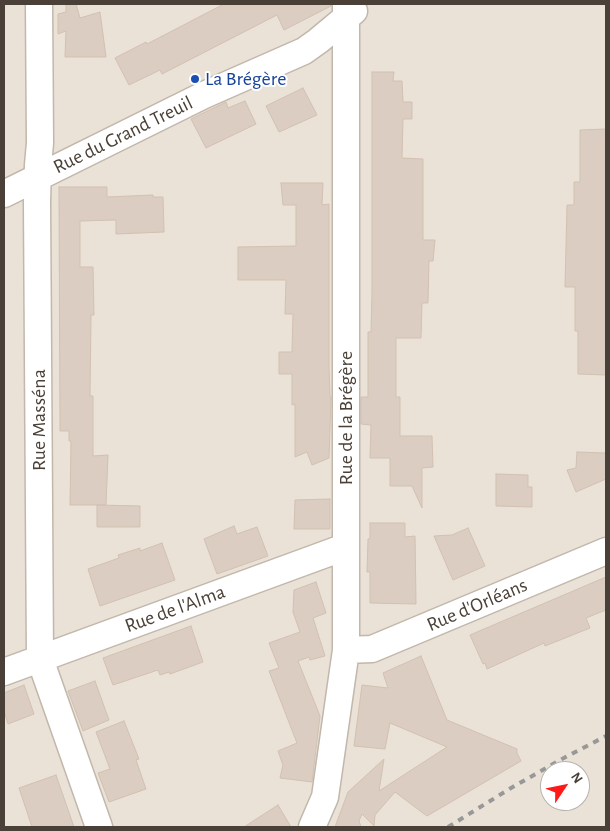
<!DOCTYPE html>
<meta charset="utf-8">
<style>
body{margin:0}
#map{position:relative;width:610px;height:831px;overflow:hidden;background:#f5f0ea;font-family:"Alegreya Sans",sans-serif}
canvas{display:block}
.frame{position:absolute;inset:0;border:5px solid #4a4037;pointer-events:none}
.north{position:absolute;left:540px;top:761px;width:50px;height:50px;box-sizing:border-box;background:#fff;border:1px solid #b7b3af;border-radius:50%;rotate:56deg;font-size:14px;font-weight:700;line-height:20px;text-align:center;color:#4a4037}
.north::after{content:'';display:block;margin:auto;width:18px;height:22px;background:#ff1a17;clip-path:polygon(50% 0,100% 100%,50% 72%,0 100%)}
</style>
<div id="map">
<canvas width="610" height="831"></canvas>
<div class="frame"></div>
<div class="north">N</div>
</div>
<script>
const ctx = document.querySelector('canvas').getContext('2d');
ctx.lineJoin = 'round';
function fillPath(path, color) {
  ctx.fillStyle = color;
  ctx.fill(path, 'evenodd');
}
function toPath(rows) {
  const path = new Path2D();
  for (const r of rows) {
    path.moveTo(r[0], r[1]);
    for (let i = 2; i < r.length; i += 2) path.lineTo(r[i], r[i + 1]);
  }
  return path;
}
function stroke(path, color, width, dash) {
  ctx.strokeStyle = color;
  ctx.lineWidth = width;
  ctx.lineCap = dash ? 'butt' : 'round';
  ctx.setLineDash(dash || []);
  ctx.stroke(path);
}
function label(font, color, halo, rows, align = 'center') {
  ctx.font = font + ' "Alegreya Sans",sans-serif';
  ctx.lineWidth = 4;
  ctx.setLineDash([]);
  ctx.textBaseline = 'middle';
  ctx.strokeStyle = halo;
  ctx.fillStyle = color;
  for (const [text, x, y, turn = 0] of rows) {
    ctx.save();
    ctx.translate(x, y);
    ctx.rotate((+turn || 0) * Math.PI / 180);
    ctx.textAlign = isNaN(turn) ? turn : align;
    if (halo) ctx.strokeText(text, 0, 0);
    ctx.fillText(text, 0, 0);
    ctx.restore();
  }
}
fillPath(toPath([
 [4,4,606,4,606,827,4,827],
 [550,771,580,771,580,801,550,801]
]), '#eae1d7');
const building = toPath([
 [66,4,76,4,80,18,100,12,106,57,65,57,66,31,58,34,58,14,66,12,66,4],
 [224,4,331,4,331,6,284,30,277,15,162,74,160,70,129,85,115,58,146,42,147,44,224,4],
 [372,72,394,72,393,81,402,81,403,102,412,102,412,119,403,119,402,158,423,159,423,240,435,240,433,261,429,261,428,303,422,303,421,338,396,338,396,397,400,397,400,436,432,436,433,467,422,468,422,508,412,486,390,486,390,458,370,458,371,425,361,424,361,397,368,397,368,332,371,332,372,293,372,72],
 [303,88,317,115,279,132,266,106,303,88],
 [245,101,256,124,206,148,191,119,226,102,228,108,245,101],
 [606,129,606,375,578,374,578,331,575,331,575,287,565,287,567,205,574,205,574,182,580,182,580,130,606,129],
 [281,183,323,183,322,205,329,204,329,367,330,397,331,397,329,458,312,465,307,452,295,457,295,404,292,405,292,374,279,374,279,352,292,352,293,314,285,314,286,280,238,280,238,247,296,246,296,205,283,205,281,183],
 [59,187,107,187,107,197,153,195,153,197,163,197,164,232,116,234,116,220,80,221,80,267,93,267,94,315,91,315,90,396,93,396,93,456,108,455,106,505,70,505,71,441,69,441,69,431,60,431,59,187],
 [577,452,606,453,606,479,576,492,567,470,576,468,577,452],
 [496,474,528,475,528,487,532,487,532,507,496,506,496,474],
 [330,499,330,529,294,529,295,500,330,499],
 [97,505,140,506,140,527,97,527,97,505],
 [370,523,405,523,405,537,415,536,416,604,370,603,370,572,367,572,368,539,370,539,370,523],
 [234,526,237,534,257,527,268,556,217,574,204,539,234,526],
 [468,528,485,566,453,580,434,536,452,535,468,528],
 [162,543,175,580,100,606,88,569,119,558,118,555,140,548,140,551,162,543],
 [606,577,606,610,586,618,590,628,545,646,544,643,487,669,485,663,483,664,470,635,606,577],
 [316,582,326,613,313,618,325,656,310,660,309,657,298,661,320,716,312,782,280,778,283,765,278,751,297,743,269,671,279,668,269,643,300,632,293,612,294,590,316,582],
 [191,626,203,662,170,674,169,672,160,675,158,670,113,685,103,658,191,626],
 [421,656,447,720,517,749,517,753,521,761,427,816,395,792,375,815,374,826,362,814,359,821,361,827,335,827,348,792,384,759,379,791,447,747,390,723,385,749,354,746,362,685,388,688,383,673,421,656],
 [95,681,109,720,83,731,68,691,95,681],
 [24,685,34,714,8,724,4,711,4,693,24,685],
 [124,721,139,759,136,760,146,789,109,802,98,773,110,769,96,732,124,721],
 [56,775,74,827,32,827,19,788,56,775],
 [278,805,291,827,244,827,278,805]
]);
fillPath(building, '#dbcdc1');
stroke(building, '#d3c1b1', 1);
const minor = toPath([
 [39,4,40,143,38,165,37,203,40,659,99,827],
 [4,194,204,95,304,51,318,41,354,11],
 [346,650,372,649,606,551],
 [4,672,345,547],
 [312,827,325,797,346,650,346,4]
]);
stroke(minor, '#c2b7ab', 29);
stroke(minor, '#fff', 26);
stroke(toPath([
 [448,827,511,788,562,759,606,736]
]), '#989898', 4, [6, 6]);
for (const [x, y, r, color] of [
 [195,79,5,"#1a4fb4"]
]) {
  const dot = new Path2D();
  dot.arc(x, y, r, 0, 2 * Math.PI);
  ctx.fillStyle = color;
  ctx.fill(dot);
  stroke(dot, '#fff', 2);
}
label('20px', '#164399', '#fff', [
 ["La Brégère",205,79]
], 'left');
label('20px', '#4a4037', '#fff', [
 ["Rue du Grand Treuil",123,135,-26],
 ["Rue de la Brégère",346,418,-90],
 ["Rue Masséna",39,420,-90],
 ["Rue d'Orléans",477,605,-23],
 ["Rue de l'Alma",175,609,-20]
]);
</script>
